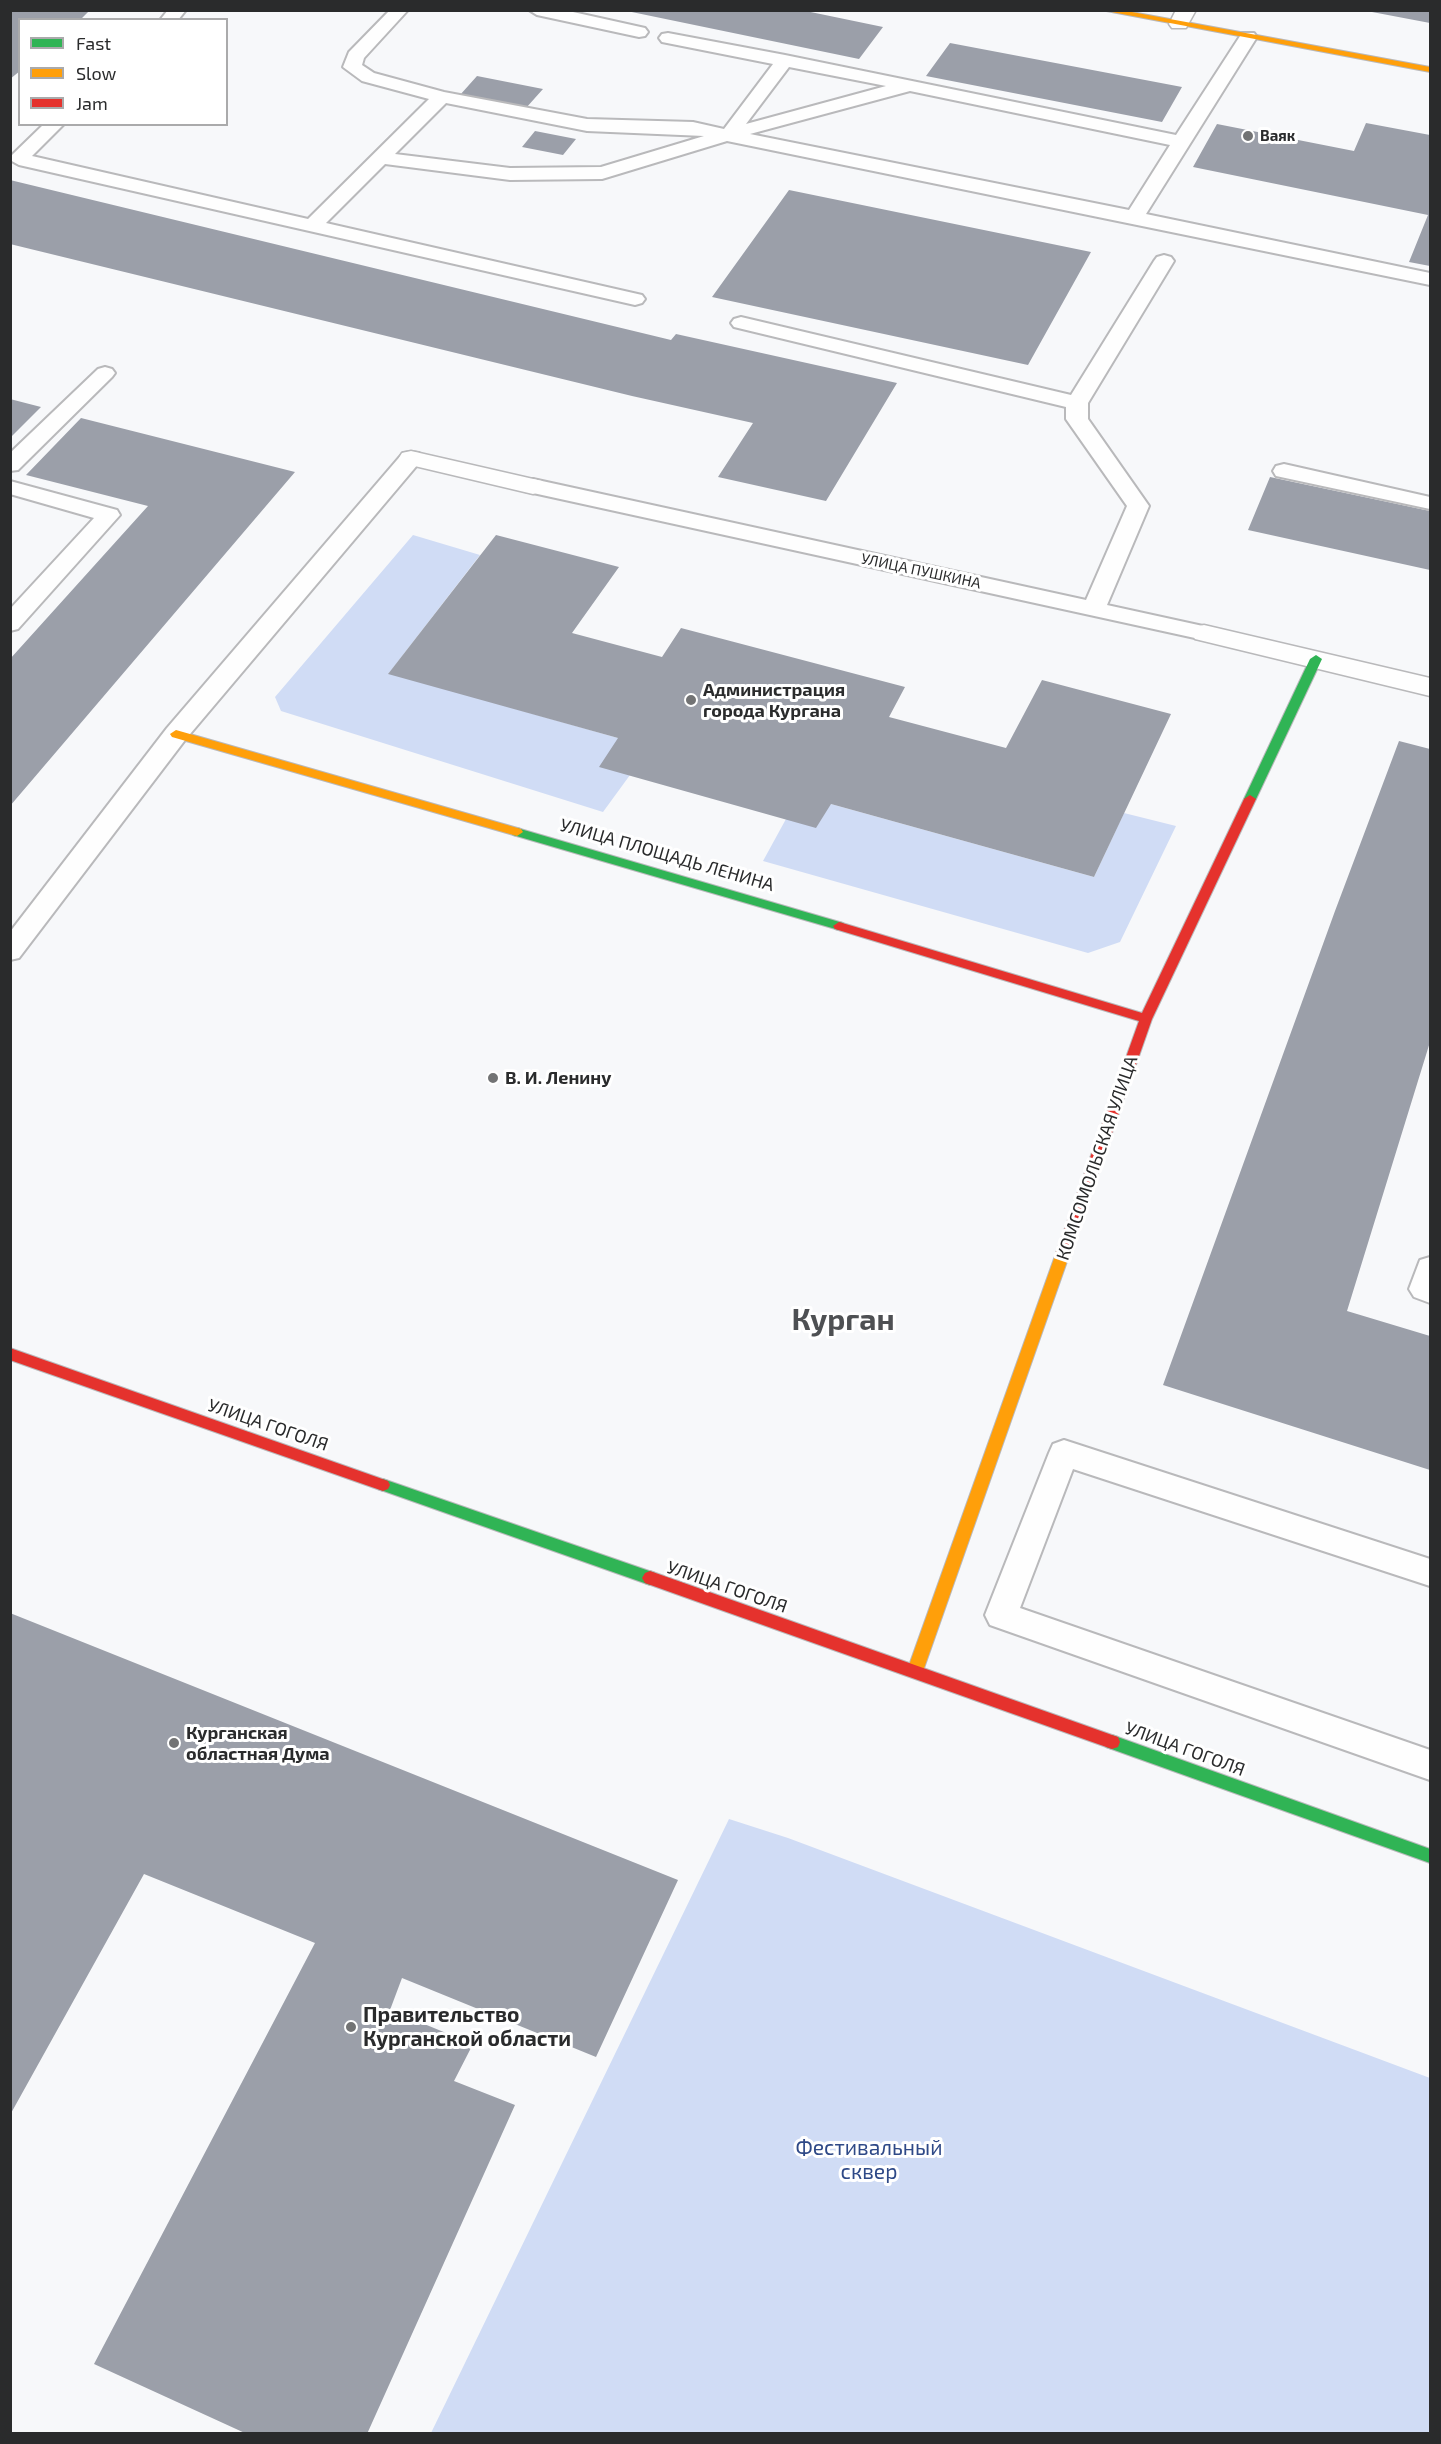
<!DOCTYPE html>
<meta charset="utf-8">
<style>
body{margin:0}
#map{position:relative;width:1441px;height:2444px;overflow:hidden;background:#f7f8fa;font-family:"Exo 2",sans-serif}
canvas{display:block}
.frame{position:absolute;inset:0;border:12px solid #2a2b2c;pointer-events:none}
.legend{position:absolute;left:18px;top:18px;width:210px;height:108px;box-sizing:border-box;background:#fff;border:2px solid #aaaaab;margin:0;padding:8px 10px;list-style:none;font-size:18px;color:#2a2b2c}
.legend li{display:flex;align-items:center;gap:12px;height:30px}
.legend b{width:30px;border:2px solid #aaaaab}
</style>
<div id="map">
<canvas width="1441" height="2444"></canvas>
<div class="frame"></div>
<ul class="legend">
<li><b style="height:8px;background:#30b455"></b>Fast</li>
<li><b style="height:8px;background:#ff9f0a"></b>Slow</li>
<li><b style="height:8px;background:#e5322d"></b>Jam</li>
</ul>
</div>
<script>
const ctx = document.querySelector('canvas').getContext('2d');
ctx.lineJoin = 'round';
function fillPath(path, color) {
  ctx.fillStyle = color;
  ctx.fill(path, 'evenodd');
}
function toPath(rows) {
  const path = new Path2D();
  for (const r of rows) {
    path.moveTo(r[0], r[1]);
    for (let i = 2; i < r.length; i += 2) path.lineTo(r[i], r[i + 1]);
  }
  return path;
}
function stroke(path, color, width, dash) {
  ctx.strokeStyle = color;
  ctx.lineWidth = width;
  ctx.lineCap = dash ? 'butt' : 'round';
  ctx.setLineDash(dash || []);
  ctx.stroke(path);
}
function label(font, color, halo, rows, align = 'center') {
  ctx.font = font + ' "Exo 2",sans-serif';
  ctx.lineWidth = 6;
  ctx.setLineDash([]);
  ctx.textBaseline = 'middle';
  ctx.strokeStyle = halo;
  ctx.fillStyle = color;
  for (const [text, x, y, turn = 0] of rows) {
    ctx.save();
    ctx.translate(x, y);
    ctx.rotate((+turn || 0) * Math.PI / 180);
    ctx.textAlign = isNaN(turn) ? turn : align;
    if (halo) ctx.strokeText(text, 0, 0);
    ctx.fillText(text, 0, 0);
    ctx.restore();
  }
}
fillPath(toPath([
 [413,535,480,555,389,673,618,738,630,775,603,812,281,711,275,697],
 [831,804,1094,877,1124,813,1176,826,1120,942,1088,953,763,861,786,819],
 [729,1819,788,1838,1430,2078,1430,2433,431,2433]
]), '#d0dcf5');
fillPath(toPath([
 [90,10,80,20,20,20,20,71,10,79,10,11],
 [622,10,801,10,883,27,859,59],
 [1372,10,1430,10,1430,23,1372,12],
 [950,43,1182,87,1162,122,926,76],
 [477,76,543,89,526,108,460,95],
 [1366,123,1430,135,1430,266,1409,262,1428,215,1193,167,1217,124,1354,151],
 [535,131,576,139,563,155,522,147],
 [10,180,671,340,676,334,897,383,826,501,718,477,753,423,632,396,10,244],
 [789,190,1091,252,1028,365,712,297],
 [10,399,41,407,10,438],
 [81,418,295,472,10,806,10,659,148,506,26,475],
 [1270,477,1430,511,1430,570,1248,530],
 [496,535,619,567,572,633,662,657,681,628,905,687,889,717,1006,748,1042,680,1171,714,1094,877,831,804,816,828,599,767,618,738,388,674],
 [1399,741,1430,749,1430,1042,1347,1311,1430,1336,1430,1470,1163,1385,1335,911],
 [10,1613,678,1880,596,2057,402,1978,390,2010,473,2044,454,2081,515,2105,367,2434,247,2434,94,2364,315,1943,144,1874,10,2115]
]), '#9b9fa9');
const lane = toPath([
 [168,10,186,10,178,20,160,20,168,10],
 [390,10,408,10,364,58,362,65,374,73,444,92,587,119,693,122,724,129,773,64,662,42,659,38,662,34,668,33,785,55,1176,135,1242,33,1254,33,1257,37,1146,214,1430,273,1430,285,727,141,602,179,510,180,385,164,326,223,642,295,645,299,642,303,635,305,19,165,10,160,12,155,44,124,64,124,32,156,308,219,429,99,362,81,343,67,349,52,390,10],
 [789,67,886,86,746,124,789,67],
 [910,91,1170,145,1129,210,750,134,910,91],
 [446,103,587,131,704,136,601,167,510,168,395,154,446,103],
 [529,10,564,10,645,28,648,32,645,36,639,37,537,15,529,10],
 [1164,255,1171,257,1174,261,1088,403,1088,419,1149,506,1107,605,1212,628,1216,633,1212,638,1204,640,533,493,525,491,522,486,525,481,533,479,1086,600,1127,506,1066,419,1066,407,734,327,731,323,734,319,741,317,1071,395,1154,261,1157,257,1164,255],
 [105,367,112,369,115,373,112,377,18,470,10,471,10,453,98,369,105,367],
 [411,452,419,453,422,458,419,463,185,740,19,958,10,960,10,932,167,728,403,453,411,452],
 [1284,464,1430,497,1430,509,1276,476,1273,471,1276,466,1284,464],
 [10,481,117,510,120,515,18,629,10,631,10,609,94,518,10,494,10,481],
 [1430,1257,1430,1303,1414,1297,1409,1289,1420,1260,1430,1257],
 [1064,1440,1430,1559,1430,1586,1073,1469,1020,1608,1430,1750,1430,1780,990,1625,985,1615,1049,1453,1053,1444,1064,1440]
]);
const street = toPath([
 [1176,10,1196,10,1186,28,1172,28,1169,24,1176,10],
 [411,451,542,481,546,486,542,491,533,494,402,463,399,458,402,453,411,451],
 [1204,625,1430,678,1430,696,1195,639,1191,633,1195,627,1204,625]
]);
const fast = toPath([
 [1316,655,1322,659,1256,799,1250,803,1246,802,1244,799,1310,659,1316,655],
 [517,828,843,923,845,926,839,930,513,835,511,832,517,828],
 [383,1479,655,1573,658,1578,655,1583,650,1585,378,1489,376,1485,378,1481,383,1479],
 [1112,1735,1430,1849,1430,1863,1106,1747,1104,1742,1106,1737,1112,1735]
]);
const slow = toPath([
 [1101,10,1121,10,1430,67,1430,72,1101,10],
 [176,730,521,829,523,832,517,836,172,737,170,734,176,730],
 [1063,1248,1068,1249,1070,1253,923,1671,920,1676,915,1678,910,1676,907,1671,1056,1253,1058,1249,1063,1248]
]);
const jam = toPath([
 [1250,795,1256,799,1152,1019,1070,1253,1068,1257,1058,1257,1056,1253,1139,1021,835,929,833,926,839,922,1142,1013,1244,799,1250,795],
 [10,1348,388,1481,390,1485,388,1489,383,1491,10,1360,10,1348],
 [650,1571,1112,1735,1118,1737,1120,1742,1118,1747,1112,1749,645,1583,642,1578,645,1573,650,1571]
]);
stroke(lane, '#b9b9bb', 4);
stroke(street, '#b9b9bb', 3);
stroke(fast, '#b9b9bb', 2);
stroke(slow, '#b9b9bb', 2);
stroke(jam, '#b9b9bb', 2);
fillPath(lane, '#fefefe');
fillPath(street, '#fefefe');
fillPath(fast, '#30b455');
fillPath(slow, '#ff9f0a');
fillPath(jam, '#e5322d');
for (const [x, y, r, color] of [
 [1248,136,6,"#727374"],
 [691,700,6,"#727374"],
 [493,1078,6,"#727374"],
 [174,1743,6,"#727374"],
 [351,2027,6,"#727374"]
]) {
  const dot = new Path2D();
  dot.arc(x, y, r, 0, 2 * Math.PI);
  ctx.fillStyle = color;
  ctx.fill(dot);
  stroke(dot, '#fff', 2);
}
label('bold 15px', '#2a2b2c', '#fff', [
 ["Ваяк",1260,136]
], 'left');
label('15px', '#2a2b2c', '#fff', [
 ["УЛИЦА ПУШКИНА",921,571,12]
]);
label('bold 18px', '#2a2b2c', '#fff', [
 ["Администрация",703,690],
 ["города Кургана",703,711],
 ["В. И. Ленину",505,1078],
 ["Курганская",186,1733],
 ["областная Дума",186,1754]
], 'left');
label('18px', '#2a2b2c', '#fff', [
 ["УЛИЦА ПЛОЩАДЬ ЛЕНИНА",667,855,16],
 ["КОМСОМОЛЬСКАЯ УЛИЦА",1097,1158,-71],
 ["УЛИЦА ГОГОЛЯ",268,1425,19],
 ["УЛИЦА ГОГОЛЯ",727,1587,19],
 ["УЛИЦА ГОГОЛЯ",1185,1749,20]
]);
label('bold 21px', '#2a2b2c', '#fff', [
 ["Правительство",363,2015],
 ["Курганской области",363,2039]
], 'left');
label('21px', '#2e4987', '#fff', [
 ["Фестивальный",869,2148],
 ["сквер",869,2172]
]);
label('bold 30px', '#4e5053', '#fff', [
 ["Курган",843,1320]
]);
</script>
